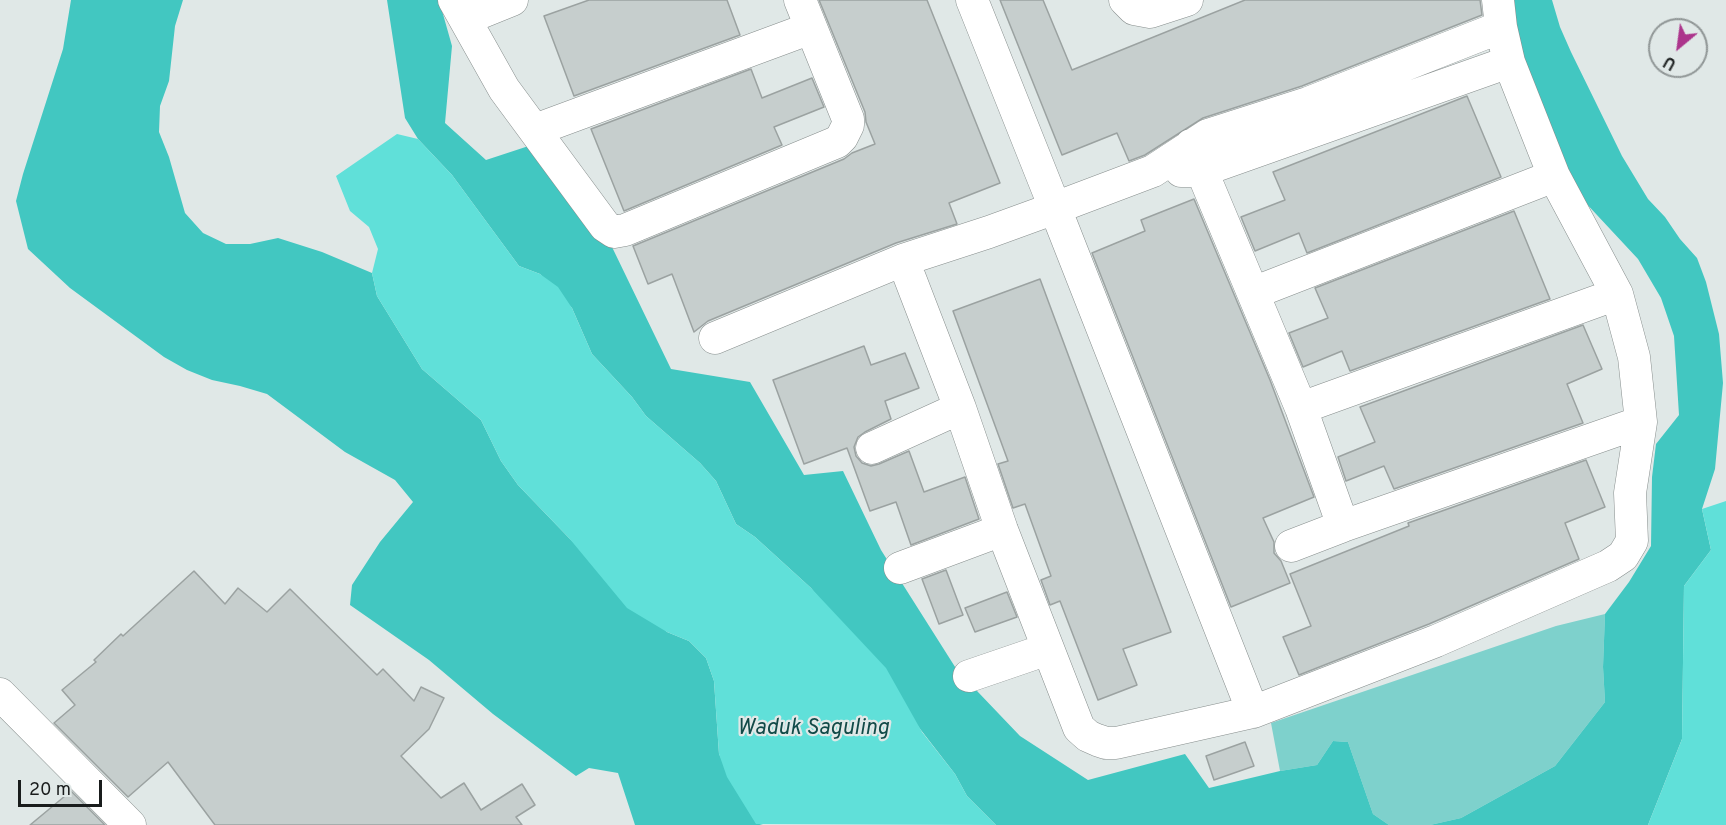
<!DOCTYPE html>
<style>
body{margin:0}
#map{position:relative;width:1726px;height:825px;overflow:hidden;background:#e0e8e7;font-family:Overpass,sans-serif}
canvas{display:block}
.north{position:absolute;left:1648px;top:18px;width:60px;height:60px;box-sizing:border-box;background:#e0e8e7;border:2px solid #909696;border-radius:50%;rotate:209deg;font-size:16px;font-weight:700;line-height:24px;text-align:center;color:#191c1c}
.north::after{content:'';display:block;margin:auto;width:21px;height:27px;background:#ac358c;clip-path:polygon(50% 0,100% 100%,50% 72%,0 100%)}
.scale{position:absolute;left:18px;top:780px;width:84px;height:27px;box-sizing:border-box;border:3px solid #191c1c;border-top:0;padding-left:8px;font-size:18px;line-height:21px;white-space:nowrap;color:#191c1c;-webkit-text-stroke:4px #e0e8e7;paint-order:stroke}
</style>
<div id="map">
<canvas width="1726" height="825"></canvas>
<div class="north">U</div>
<div class="scale">20 m</div>
</div>
<script>
const ctx = document.querySelector('canvas').getContext('2d');
ctx.lineJoin = 'round';
function fillPath(path, color) {
  ctx.fillStyle = color;
  ctx.fill(path, 'evenodd');
}
function toPath(rows) {
  const path = new Path2D();
  for (const r of rows) {
    path.moveTo(r[0], r[1]);
    for (let i = 2; i < r.length; i += 2) path.lineTo(r[i], r[i + 1]);
  }
  return path;
}
function stroke(path, color, width, dash) {
  ctx.strokeStyle = color;
  ctx.lineWidth = width;
  ctx.lineCap = dash ? 'butt' : 'round';
  ctx.setLineDash(dash || []);
  ctx.stroke(path);
}
function label(font, color, halo, rows, align = 'center') {
  ctx.font = font + ' Overpass,sans-serif';
  ctx.lineWidth = 4.5;
  ctx.setLineDash([]);
  ctx.textBaseline = 'middle';
  ctx.strokeStyle = halo;
  ctx.fillStyle = color;
  for (const [text, x, y, turn = 0] of rows) {
    ctx.save();
    ctx.translate(x, y);
    ctx.rotate((+turn || 0) * Math.PI / 180);
    ctx.textAlign = isNaN(turn) ? turn : align;
    if (halo) ctx.strokeText(text, 0, 0);
    ctx.fillText(text, 0, 0);
    ctx.restore();
  }
}
fillPath(toPath([
 [1605,614,1603,667,1605,702,1555,766,1461,818,1430,825,1389,825,1373,814,1348,742,1333,741,1317,765,1280,771,1271,723,1556,626]
]), '#7ed1cc');
fillPath(toPath([
 [71,0,183,0,175,26,169,81,160,106,159,132,169,157,185,213,203,233,226,244,250,244,278,238,322,252,372,273,377,296,422,369,481,420,501,461,518,485,569,538,667,632,689,641,706,658,714,681,719,754,756,823,763,825,635,825,618,773,589,768,576,776,493,714,429,660,350,605,352,585,380,542,413,502,395,480,345,452,267,394,240,386,212,380,187,370,164,357,70,288,28,249,16,201,23,174,63,49],
 [387,0,439,0,452,46,445,123,486,160,550,139,582,216,612,247,671,369,750,382,804,475,843,471,881,550,957,670,1020,736,1088,780,1185,754,1209,788,1280,771,1317,765,1333,741,1348,742,1373,814,1389,825,996,825,967,796,955,774,811,588,755,537,736,524,716,481,700,463,646,416,632,397,592,354,572,308,540,274,519,266,452,175,418,139,405,118],
 [1500,0,1552,0,1560,27,1571,52,1622,156,1648,199,1665,217,1680,239,1697,258,1706,282,1719,334,1723,383,1715,469,1702,509,1711,550,1684,586,1682,739,1648,825,1430,825,1461,818,1555,766,1605,702,1603,667,1605,614,1629,582,1651,546,1652,477,1656,444,1679,415,1674,336,1661,298,1638,259,1583,200,1510,84]
]), '#42c7c1');
fillPath(toPath([
 [397,134,418,139,452,175,519,266,540,274,558,287,572,308,592,354,632,397,646,416,700,463,716,481,736,524,755,537,811,588,886,668,922,732,955,774,967,796,996,825,756,824,727,777,719,754,714,681,706,658,689,641,667,632,627,608,569,538,518,485,501,461,481,420,422,369,377,296,372,273,378,249,369,227,350,211,336,176],
 [1726,501,1726,825,1648,825,1682,739,1684,586,1711,550,1702,509]
]), '#60e0d9');
const building = toPath([
 [589,0,727,0,740,35,574,96,544,16,589,0],
 [819,0,927,0,1000,183,949,203,957,224,896,243,708,321,694,332,672,274,648,284,633,246,844,159,852,153,875,144,866,122,865,112,819,0],
 [1000,0,1043,0,1072,70,1245,0,1480,0,1482,15,1302,86,1203,118,1145,155,1129,161,1117,133,1062,155,1000,0],
 [751,69,762,98,812,78,824,107,774,127,782,145,624,211,591,129,751,69],
 [1467,96,1501,177,1307,253,1299,233,1255,251,1241,217,1285,200,1273,172,1467,96],
 [1194,199,1270,380,1314,497,1263,518,1274,542,1274,553,1281,561,1290,583,1231,607,1092,253,1145,231,1141,220,1194,199],
 [1514,211,1550,299,1350,371,1342,351,1303,367,1289,333,1328,318,1315,288,1514,211],
 [1040,279,1171,632,1123,649,1137,685,1098,700,1060,601,1050,605,1041,580,1051,576,1025,504,1013,508,998,464,1008,461,953,311,1040,279],
 [1583,325,1602,369,1567,384,1583,423,1394,489,1384,466,1346,481,1338,457,1375,442,1360,407,1583,325],
 [864,346,871,365,905,353,919,388,885,401,891,419,865,432,858,437,854,447,856,456,862,463,871,466,879,464,909,451,924,492,965,477,979,519,911,545,896,502,870,511,847,448,804,464,773,380,864,346],
 [1586,460,1605,507,1565,523,1579,559,1429,624,1299,675,1283,637,1311,626,1290,574,1409,526,1408,523,1586,460],
 [946,570,963,615,939,624,922,579,946,570],
 [194,571,225,604,238,588,267,612,290,589,377,675,383,669,414,701,421,687,444,698,429,729,401,756,441,798,464,783,481,810,522,784,535,805,516,817,522,825,215,825,168,762,128,797,54,723,75,705,62,690,96,662,94,660,121,634,123,636,194,571],
 [1007,592,1017,617,975,632,965,608,1007,592],
 [1245,742,1254,766,1214,780,1206,756,1245,742],
 [71,791,105,825,30,825,71,791]
]);
fillPath(building, '#c6cecd');
stroke(building, '#9ba2a1', 1.5);
const street = toPath([
 [454,0,504,89,605,226,614,232,625,230,837,142,842,137,848,125,848,119,800,0],
 [972,0,1055,208,1153,171,1208,135,1308,103,1501,27],
 [1125,0,1134,9,1150,12,1187,0],
 [465,19,512,0],
 [535,130,811,28],
 [1191,145,1301,408,1343,526,1641,422],
 [1181,171,1201,171,1509,62],
 [903,260,960,408,1002,530,1079,728,1088,736,1097,740,1106,743,1116,743,1253,712],
 [1253,293,1554,176],
 [715,338,903,260,989,232,1055,208,1253,712,1436,641,1608,566,1623,556,1632,541,1630,493,1641,422,1634,357,1617,294,1554,176,1509,62,1501,27,1498,0],
 [1301,408,1617,294],
 [872,448,960,408],
 [1291,546,1343,526],
 [900,568,1002,530],
 [969,676,1048,649],
 [0,694,130,825]
]);
stroke(street, '#878e8d', 33);
stroke(street, '#fff', 32);
label('italic 22px', '#114a48', '#e0e8e7', [
 ["Waduk Saguling",813,730]
]);
</script>
